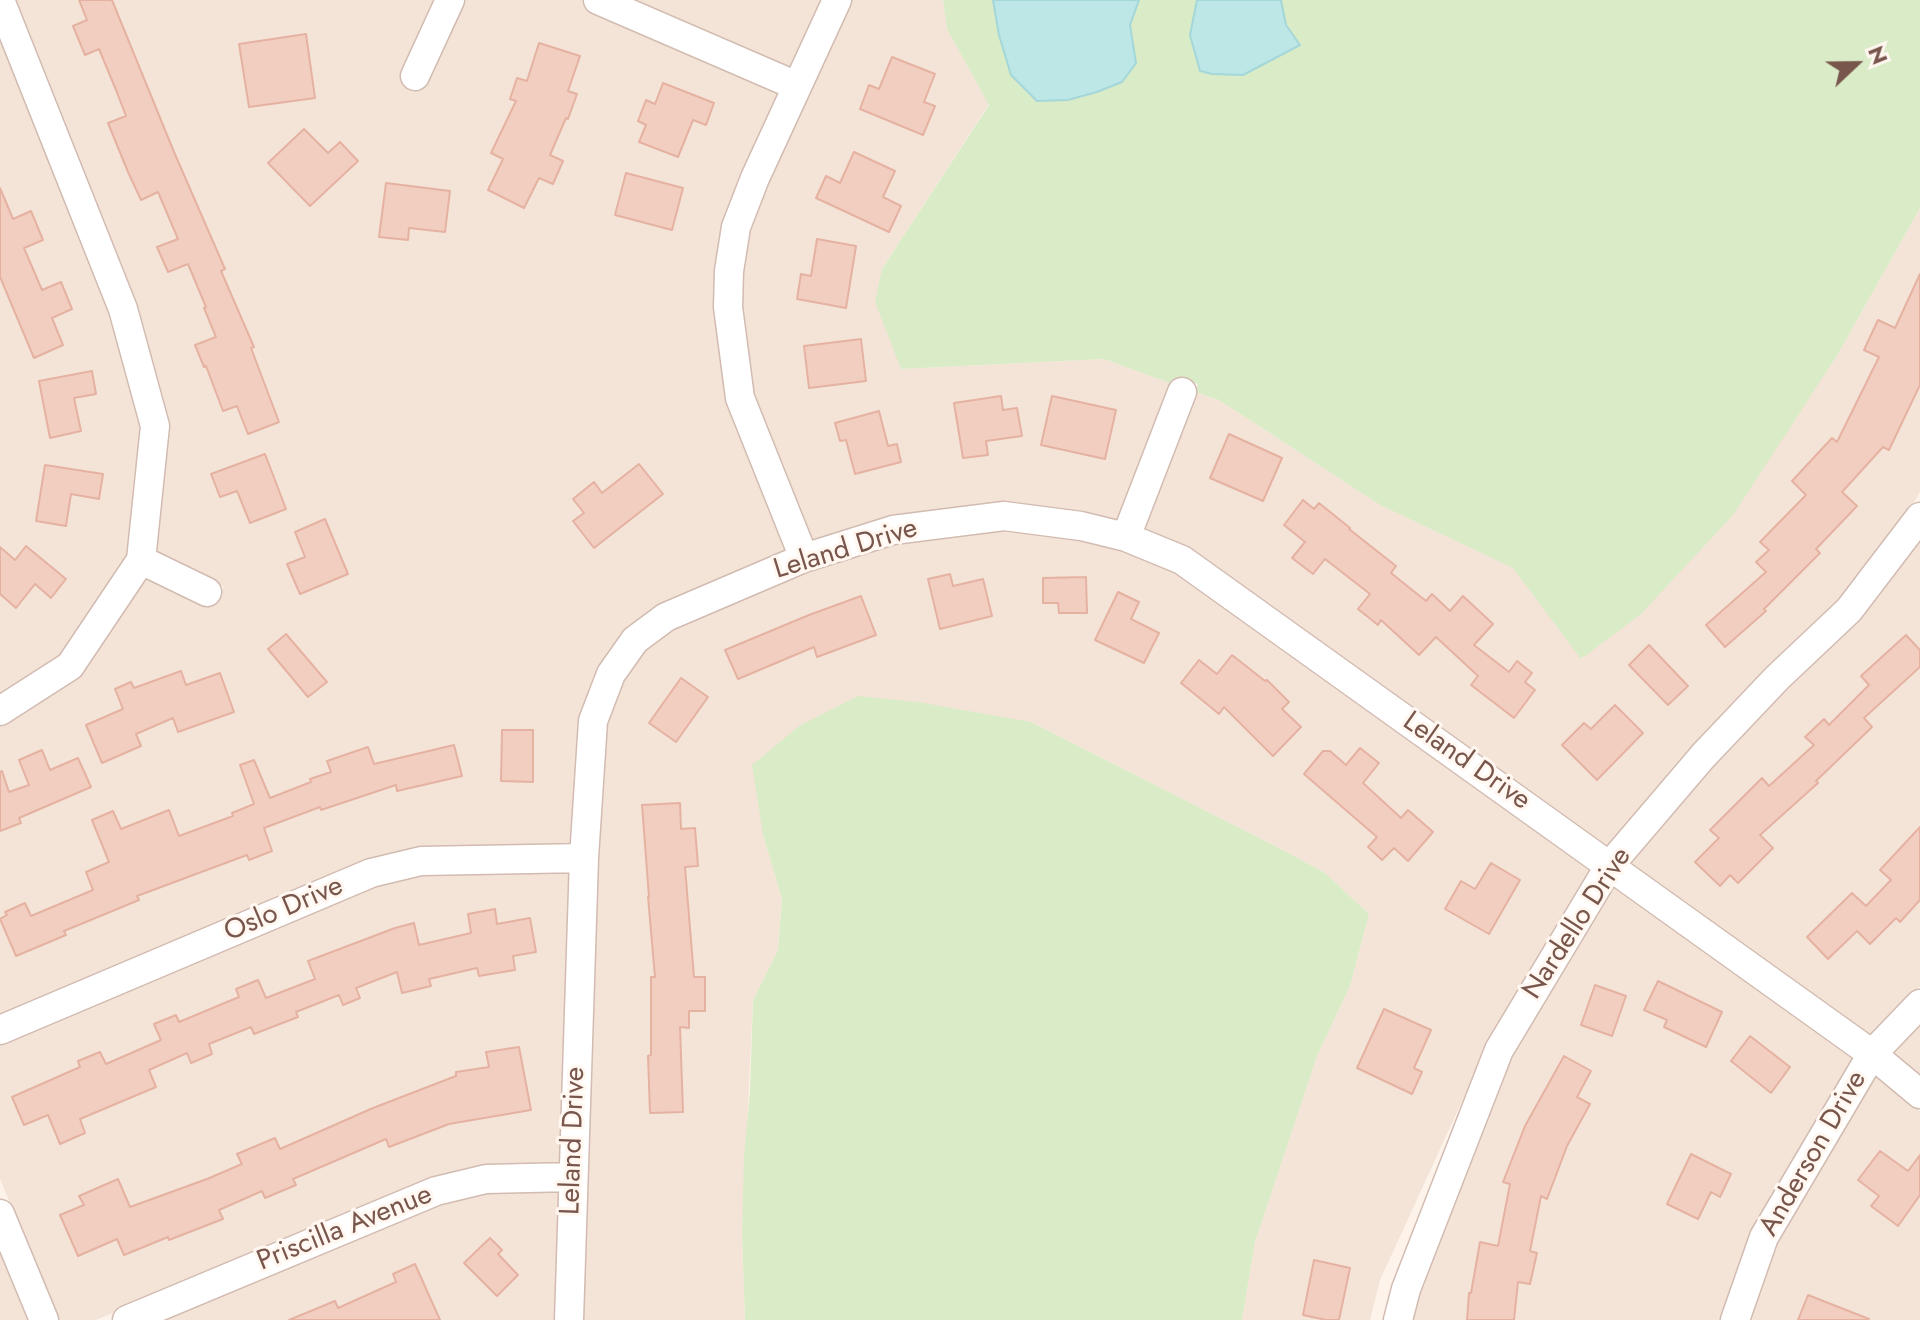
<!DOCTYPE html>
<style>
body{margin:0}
#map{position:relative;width:1920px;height:1320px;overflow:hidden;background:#fdf3ea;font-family:Jost,sans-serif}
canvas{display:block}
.north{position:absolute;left:1816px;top:24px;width:80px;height:80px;-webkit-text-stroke:6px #fff7f0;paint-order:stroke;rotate:68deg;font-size:22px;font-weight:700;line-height:32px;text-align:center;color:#78564c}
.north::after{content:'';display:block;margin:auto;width:28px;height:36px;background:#78564c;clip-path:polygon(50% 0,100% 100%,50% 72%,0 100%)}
</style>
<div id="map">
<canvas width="1920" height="1320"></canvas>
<div class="north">N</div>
</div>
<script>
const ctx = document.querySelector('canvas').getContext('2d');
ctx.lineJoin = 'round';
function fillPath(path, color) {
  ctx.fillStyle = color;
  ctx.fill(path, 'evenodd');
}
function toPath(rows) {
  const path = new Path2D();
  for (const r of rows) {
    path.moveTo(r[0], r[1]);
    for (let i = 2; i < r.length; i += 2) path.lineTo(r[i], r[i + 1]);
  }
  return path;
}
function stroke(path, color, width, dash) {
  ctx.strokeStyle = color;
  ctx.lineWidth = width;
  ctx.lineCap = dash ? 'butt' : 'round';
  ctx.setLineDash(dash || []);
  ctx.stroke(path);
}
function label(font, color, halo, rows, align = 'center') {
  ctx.font = font + ' Jost,sans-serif';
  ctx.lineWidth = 6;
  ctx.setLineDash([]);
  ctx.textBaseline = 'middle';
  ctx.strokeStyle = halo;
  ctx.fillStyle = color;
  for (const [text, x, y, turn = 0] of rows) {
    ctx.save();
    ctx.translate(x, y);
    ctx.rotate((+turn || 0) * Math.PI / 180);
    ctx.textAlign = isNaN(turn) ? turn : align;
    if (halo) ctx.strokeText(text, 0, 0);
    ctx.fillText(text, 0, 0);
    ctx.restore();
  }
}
fillPath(toPath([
 [14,0,943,0,947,29,989,104,882,269,902,369,1104,359,1172,384,1118,523,955,509,625,634,572,846,422,849,0,1017,0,725,145,576,211,608,224,587,154,553,168,426],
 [0,35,111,313,142,428,128,557,61,658,0,697],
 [1920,208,1920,492,1907,515,1839,603,1609,848,1261,602,1141,531,1195,392,1219,400,1380,505,1514,568,1582,659,1838,354],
 [1003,528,1077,537,1120,548,1175,570,1594,869,1487,1047,1380,1280,1370,1320,1242,1320,1255,1242,1317,1056,1350,986,1369,914,1325,873,1281,849,1031,722,763,835,782,899,778,950,753,1000,742,1234,745,1320,582,1320,597,858,605,723,622,678,645,648,672,626,808,569,895,541],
 [1920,538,1920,986,1871,1038,1628,862,1712,763],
 [571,870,560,1165,434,1179,96,1320,58,1320,0,1179,0,1042,374,884,421,873],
 [1614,883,1856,1058,1721,1320,1396,1320,1510,1055],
 [1920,1021,1920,1077,1890,1052],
 [1875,1073,1920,1111,1920,1320,1748,1320,1776,1241],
 [559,1189,556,1320,156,1320,439,1202,486,1191],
 [0,1247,30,1320,0,1320]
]), '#f4e4d8');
fillPath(toPath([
 [943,0,993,0,999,35,1011,74,1131,43,1130,25,1139,0,1197,0,1212,74,1243,75,1299,45,1286,25,1281,0,1920,0,1920,208,1838,354,1733,515,1640,615,1581,659,1513,568,1380,505,1219,400,1195,392,1198,384,1174,378,1172,384,1104,359,901,369,875,302,882,269,989,105,947,29],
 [858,696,918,702,1031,722,1281,849,1325,873,1369,914,1350,986,1317,1056,1255,1242,1242,1320,745,1320,742,1234,744,1156,750,1091,753,1000,778,950,782,899,763,835,752,765,799,726]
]), '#daebc7');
const water = toPath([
 [993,0,1139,0,1130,25,1136,63,1122,82,1097,92,1068,100,1037,101,1011,75,999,35,993,0],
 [1197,0,1281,0,1286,25,1300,45,1243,75,1212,74,1200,71,1190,35,1197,0]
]);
fillPath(water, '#bde6e7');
stroke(water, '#a4d7d9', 2);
const building = toPath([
 [79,0,112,0,174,152,225,269,221,271,254,347,251,348,279,422,248,434,237,406,223,411,206,366,204,367,195,345,216,337,204,308,206,307,188,264,168,272,157,247,178,239,158,192,141,200,128,172,108,123,126,116,116,90,99,49,85,55,73,26,87,20,79,0],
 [306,34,315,98,249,107,239,44,306,34],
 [539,43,580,56,568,91,577,94,568,119,566,118,550,155,563,161,553,184,539,178,524,208,488,190,503,159,491,153,516,101,510,99,517,78,527,81,539,43],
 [892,57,935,74,924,102,935,106,923,135,860,109,869,85,879,89,892,57],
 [663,83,714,103,706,125,693,120,678,157,639,142,646,125,638,121,646,100,655,104,663,83],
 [304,129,328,153,340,142,358,161,310,206,268,163,304,129],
 [854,152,895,171,883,197,901,206,889,232,816,198,826,176,840,183,854,152],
 [626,173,683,188,672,230,615,215,626,173],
 [386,183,450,191,445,232,409,228,408,240,379,237,386,183],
 [0,188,13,219,31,211,43,240,24,248,42,290,61,282,72,309,52,318,63,345,34,358,0,277,0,188],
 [817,239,856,246,846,308,797,299,801,274,811,276,817,239],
 [1920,274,1920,385,1889,450,1883,447,1842,492,1857,506,1816,549,1820,553,1764,609,1766,611,1725,647,1706,625,1766,572,1756,562,1769,550,1760,542,1806,495,1792,481,1832,438,1837,442,1879,357,1864,350,1878,320,1895,328,1920,274],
 [861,339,866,381,809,388,804,346,861,339],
 [92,371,96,394,74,398,81,431,50,438,39,381,92,371],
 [1001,396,1003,410,1017,408,1022,436,986,441,988,455,963,458,954,403,1001,396],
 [1052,396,1116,410,1105,459,1041,445,1052,396],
 [879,411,888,446,897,444,901,462,855,474,846,440,840,441,835,423,879,411],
 [1229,434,1282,458,1263,501,1210,478,1229,434],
 [265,454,286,509,250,523,237,491,220,497,211,474,265,454],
 [639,464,663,494,594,548,573,521,584,513,573,499,594,482,602,493,639,464],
 [45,465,103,474,99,499,71,494,66,526,36,521,45,465],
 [1303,500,1314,509,1319,503,1350,528,1349,529,1396,566,1391,573,1426,601,1432,594,1450,611,1463,596,1493,624,1474,645,1509,672,1517,661,1532,673,1525,682,1535,690,1514,718,1471,685,1478,676,1436,637,1419,655,1381,620,1378,625,1358,609,1370,594,1325,559,1313,574,1292,558,1305,542,1284,525,1303,500],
 [325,519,348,574,300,594,287,564,305,557,295,532,325,519],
 [26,546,66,579,51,598,35,584,16,608,0,594,0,547,15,560,26,546],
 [950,574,953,586,983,579,992,616,940,629,928,579,950,574],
 [1086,577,1087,613,1059,613,1058,603,1043,603,1043,578,1086,577],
 [1118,592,1139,602,1131,619,1159,633,1144,663,1095,640,1118,592],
 [861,596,876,635,817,657,814,647,738,679,725,650,809,615,861,596],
 [286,634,327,682,308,697,268,649,286,634],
 [1906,635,1920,650,1920,667,1864,718,1872,727,1816,781,1818,783,1760,835,1773,848,1738,883,1730,875,1720,886,1695,862,1719,838,1710,830,1762,778,1769,786,1814,745,1805,737,1824,719,1829,725,1869,685,1861,676,1906,635],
 [1649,645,1688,686,1668,705,1629,665,1649,645],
 [1232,655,1265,681,1267,680,1289,702,1282,709,1301,727,1273,756,1224,707,1219,714,1181,683,1199,660,1217,674,1232,655],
 [181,671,186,685,220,673,234,712,178,732,173,718,136,734,141,746,102,763,86,725,123,709,115,689,131,682,134,688,181,671],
 [681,678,708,697,676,742,649,723,681,678],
 [1615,705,1643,733,1597,780,1562,745,1584,723,1591,729,1615,705],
 [502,730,533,730,533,782,501,781,502,730],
 [454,745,462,776,397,791,396,785,321,810,320,807,264,828,272,851,249,860,247,855,137,896,139,900,64,931,66,935,16,956,0,919,7,915,5,912,25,903,31,916,93,890,86,872,109,862,92,820,113,811,121,829,169,810,179,836,233,816,232,813,254,804,240,765,254,760,270,798,311,782,310,779,331,772,327,761,368,747,374,764,454,745],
 [1360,748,1379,763,1363,783,1401,818,1408,810,1433,832,1408,861,1394,848,1382,860,1368,847,1377,837,1304,774,1323,751,1330,751,1346,765,1360,748],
 [42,750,50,770,78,758,91,787,19,818,21,823,0,831,0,772,2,771,9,792,29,785,19,760,42,750],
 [680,803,681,829,695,828,698,866,685,867,694,977,705,977,705,1011,689,1011,689,1028,680,1027,683,1112,650,1113,648,1056,651,1055,651,977,655,977,648,897,649,897,642,805,680,803],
 [1920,827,1920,900,1900,922,1896,918,1870,944,1857,931,1828,959,1807,937,1852,893,1866,906,1891,880,1880,870,1920,827],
 [1491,863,1520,880,1489,934,1445,909,1461,881,1475,889,1491,863],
 [495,909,497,924,530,918,536,952,513,956,515,970,479,976,477,968,429,979,431,986,402,993,397,972,356,988,360,998,343,1005,339,995,296,1012,298,1017,254,1034,251,1027,209,1044,212,1054,191,1063,187,1053,149,1070,156,1087,80,1119,85,1133,60,1144,48,1115,24,1125,12,1097,80,1067,78,1061,100,1052,106,1064,161,1040,154,1024,176,1015,179,1022,239,997,236,989,258,980,266,998,315,979,308,961,395,928,414,923,419,945,471,933,468,914,495,909],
 [1658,981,1722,1012,1706,1047,1664,1027,1667,1020,1644,1010,1658,981],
 [1595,985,1626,996,1612,1036,1581,1025,1595,985],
 [1384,1009,1431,1030,1414,1068,1422,1072,1412,1094,1357,1068,1384,1009],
 [1750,1036,1790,1067,1771,1093,1731,1061,1750,1036],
 [519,1047,531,1110,449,1124,389,1147,386,1139,293,1179,296,1185,265,1198,262,1191,219,1210,223,1219,169,1240,168,1237,124,1255,117,1239,78,1256,60,1215,84,1205,79,1196,118,1179,130,1207,207,1179,242,1164,237,1154,275,1138,280,1149,373,1108,456,1076,456,1072,489,1067,486,1052,519,1047],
 [1564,1056,1591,1071,1577,1097,1590,1104,1567,1146,1547,1199,1541,1196,1530,1251,1537,1253,1530,1284,1518,1282,1514,1320,1467,1320,1469,1293,1471,1293,1480,1242,1498,1246,1510,1184,1503,1182,1525,1126,1564,1056],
 [1880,1151,1908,1171,1920,1155,1920,1195,1898,1226,1871,1206,1879,1196,1858,1180,1880,1151],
 [1691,1154,1731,1174,1720,1197,1711,1192,1698,1219,1667,1204,1691,1154],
 [490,1238,502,1250,498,1254,518,1275,497,1296,464,1263,490,1238],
 [1314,1260,1350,1268,1339,1320,1326,1320,1303,1315,1314,1260],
 [415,1264,440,1320,289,1320,335,1301,338,1308,396,1282,393,1274,415,1264],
 [1808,1295,1869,1319,1868,1320,1798,1320,1808,1295]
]);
fillPath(building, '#f2cec1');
stroke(building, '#e5b2a2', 2);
const minor = toPath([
 [598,0,797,86],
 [415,76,450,0],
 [1126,537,1182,392],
 [804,558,740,398,728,307,729,271,736,227,755,178,837,0],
 [141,560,207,592],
 [0,711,70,666,141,560,155,426,123,309,0,0],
 [0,1030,371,873,421,861,584,858],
 [0,1214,44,1320],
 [127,1320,436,1191,486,1179,572,1177],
 [569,1320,584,858,593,721,611,674,635,640,666,617,804,558,893,530,1004,516,1081,526,1126,537,1182,560,1872,1054,1920,1094],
 [1398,1320,1406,1289,1499,1050,1610,865,1703,756,1777,678,1849,610,1920,517],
 [1735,1320,1764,1237,1872,1054,1920,1004]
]);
stroke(minor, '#d2bbb1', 31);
stroke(minor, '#fff', 28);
label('28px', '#78564c', '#fff7f0', [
 ["Leland Drive",846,550,-17],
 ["Leland Drive",1466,762,35],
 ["Oslo Drive",284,910,-23],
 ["Nardello Drive",1578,924,-57],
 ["Leland Drive",574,1141,-88],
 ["Anderson Drive",1814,1154,-60],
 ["Priscilla Avenue",345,1229,-22]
]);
</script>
